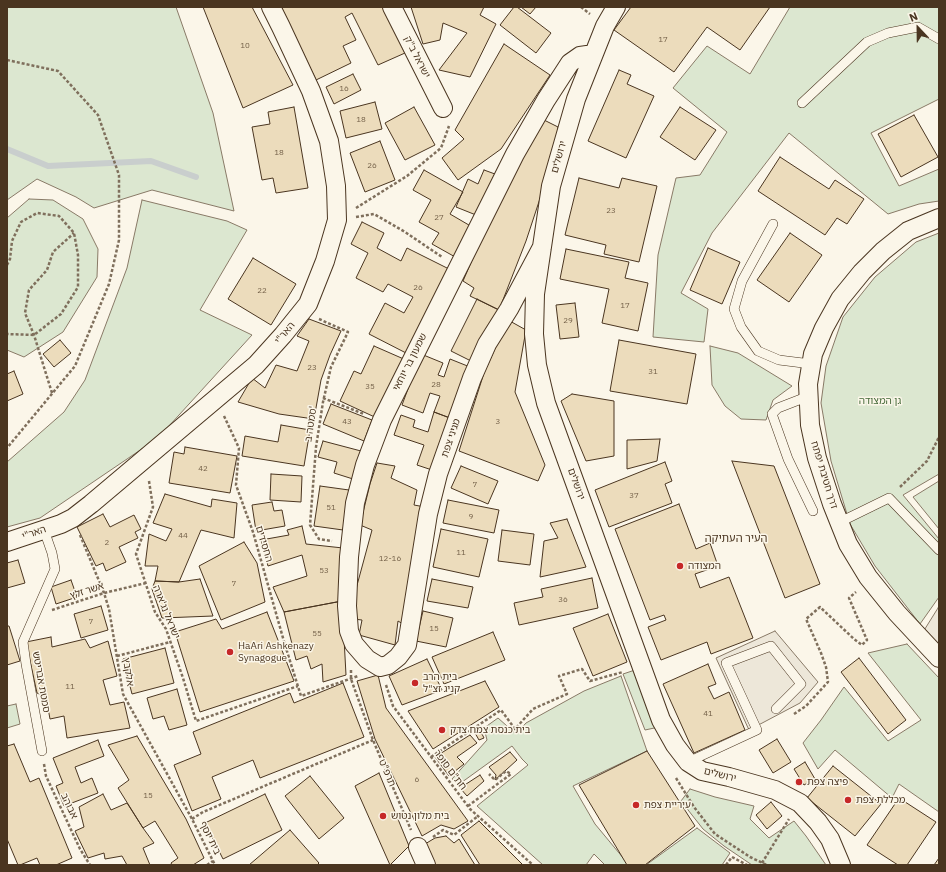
<!DOCTYPE html>
<meta charset="utf-8">
<style>
body{margin:0}
#map{position:relative;width:946px;height:872px;overflow:hidden;background:#fbf6e9;font-family:"IBM Plex Sans",sans-serif}
canvas{display:block}
.frame{position:absolute;inset:0;border:8px solid #4a3520;pointer-events:none}
.north{position:absolute;left:898px;top:8px;width:40px;height:40px;-webkit-text-stroke:3px #fbf6e9;paint-order:stroke;rotate:338deg;font-size:11px;font-weight:700;line-height:16px;text-align:center;color:#4a3520}
.north::after{content:'';display:block;margin:auto;width:14px;height:18px;background:#4a3520;clip-path:polygon(50% 0,100% 100%,50% 72%,0 100%)}
</style>
<div id="map">
<canvas width="946" height="872"></canvas>
<div class="frame"></div>
<div class="north">N</div>
</div>
<script>
const ctx = document.querySelector('canvas').getContext('2d');
ctx.lineJoin = 'round';
function fillPath(path, color) {
  ctx.fillStyle = color;
  ctx.fill(path, 'evenodd');
}
function toPath(rows) {
  const path = new Path2D();
  for (const r of rows) {
    path.moveTo(r[0], r[1]);
    for (let i = 2; i < r.length; i += 2) path.lineTo(r[i], r[i + 1]);
  }
  return path;
}
function stroke(path, color, width, dash) {
  ctx.strokeStyle = color;
  ctx.lineWidth = width;
  ctx.lineCap = dash ? 'butt' : 'round';
  ctx.setLineDash(dash || []);
  ctx.stroke(path);
}
function label(font, color, halo, rows, align = 'center') {
  ctx.font = font + ' "IBM Plex Sans","Noto Sans Hebrew",sans-serif';
  ctx.lineWidth = 3;
  ctx.setLineDash([]);
  ctx.textBaseline = 'middle';
  ctx.strokeStyle = halo;
  ctx.fillStyle = color;
  for (const [text, x, y, turn = 0] of rows) {
    ctx.save();
    ctx.translate(x, y);
    ctx.rotate((+turn || 0) * Math.PI / 180);
    ctx.textAlign = isNaN(turn) ? turn : align;
    if (halo) ctx.strokeText(text, 0, 0);
    ctx.fillText(text, 0, 0);
    ctx.restore();
  }
}
const green = toPath([
 [7,7,176,7,213,113,234,211,152,190,94,208,76,197,37,179,7,200,7,7],
 [790,7,939,7,939,99,871,133,899,186,939,169,939,201,919,204,888,214,789,133,712,233,681,293,708,309,704,342,653,337,658,255,676,178,700,175,727,132,673,88,707,46,750,74,790,7],
 [29,199,53,200,83,219,98,249,97,277,63,332,24,357,7,350,7,218,29,199],
 [142,200,227,221,247,230,200,310,252,335,158,438,40,518,7,527,7,462,64,412,85,380,127,268,142,200],
 [939,233,939,474,903,495,939,539,939,597,920,624,875,566,850,524,831,461,821,403,826,366,843,317,875,277,916,242,939,233],
 [710,346,738,353,792,386,773,400,766,420,741,419,725,406,712,385,710,346],
 [939,481,939,529,913,497,939,481],
 [907,644,939,678,939,812,899,784,892,798,835,750,818,769,803,743,821,720,844,687,888,741,921,720,868,653,907,644],
 [638,669,659,727,645,730,623,674,638,669],
 [621,676,647,751,573,786,595,824,629,865,605,865,594,854,586,865,543,865,477,806,528,765,522,759,512,746,458,785,452,779,487,740,484,728,498,718,516,734,526,723,584,691,621,676],
 [16,704,20,724,7,728,7,706,16,704],
 [690,789,715,797,754,806,750,819,769,838,794,821,806,836,826,865,752,865,724,846,703,829,681,801,690,789],
 [697,828,730,853,722,865,646,865,697,828]
]);
fillPath(green, '#dce7d0');
stroke(green, '#887966', 1);
const parking = toPath([
 [938,608,939,609,939,649,923,632,938,608],
 [775,631,818,682,800,703,749,730,716,658,775,631]
]);
fillPath(parking, '#ede7d9');
stroke(parking, '#887966', 1);
stroke(toPath([
 [7,149,48,166,151,161,196,177]
]), '#c9cecd', 6);
const building = toPath([
 [203,7,252,7,293,85,243,108,203,7],
 [281,7,383,7,405,53,378,65,352,13,345,17,356,40,343,46,351,63,316,80,281,7],
 [411,7,484,7,480,15,496,24,470,77,439,70,467,33,443,23,440,40,423,44,411,7],
 [514,7,517,7,551,33,536,53,500,25,514,7],
 [521,7,536,7,530,14,521,7],
 [631,7,770,7,740,50,707,27,674,72,614,30,631,7],
 [504,44,550,75,501,149,458,180,442,158,464,139,455,130,504,44],
 [619,70,631,75,627,84,654,96,626,158,588,141,619,70],
 [353,74,361,90,334,104,326,87,353,74],
 [375,102,382,129,346,138,340,111,375,102],
 [294,107,308,188,276,193,273,178,262,180,252,127,270,124,268,112,294,107],
 [414,107,435,145,405,160,385,123,414,107],
 [680,107,716,130,695,160,660,137,680,107],
 [914,115,938,157,901,177,878,134,914,115],
 [542,119,558,127,558,144,526,241,499,310,470,296,474,288,463,281,505,184,542,119],
 [380,141,395,180,365,192,350,153,380,141],
 [780,157,829,189,835,180,864,199,847,224,837,218,825,235,758,191,780,157],
 [424,170,463,192,450,214,474,228,457,258,432,244,439,233,419,222,431,200,413,190,424,170],
 [484,170,495,174,476,215,456,207,468,179,478,184,484,170],
 [579,178,619,188,622,178,657,186,639,262,604,254,606,245,565,235,579,178],
 [362,222,384,233,377,248,401,261,407,248,451,270,408,354,369,334,385,303,404,313,413,297,388,284,383,292,356,278,368,253,351,244,362,222],
 [790,233,822,255,789,302,757,280,790,233],
 [708,248,740,262,722,304,690,290,708,248],
 [566,249,629,262,625,278,648,283,638,331,602,323,609,289,560,279,566,249],
 [253,258,296,284,271,325,228,299,253,258],
 [477,299,499,310,473,362,451,351,477,299],
 [575,303,579,337,560,339,556,305,575,303],
 [309,319,341,331,330,355,321,380,314,419,279,414,238,402,252,378,265,388,276,365,297,371,309,341,297,336,309,319],
 [508,320,526,330,515,392,545,465,538,481,459,451,484,373,508,320],
 [60,340,71,353,54,367,43,354,60,340],
 [619,340,696,354,687,404,610,391,619,340],
 [374,346,406,360,379,419,340,401,354,371,361,374,374,346],
 [421,354,443,363,438,375,444,377,450,359,470,367,450,418,434,412,440,396,430,393,423,413,402,405,421,354],
 [14,371,23,394,7,401,7,374,14,371],
 [572,394,614,401,614,456,586,461,561,401,572,394],
 [331,404,372,420,364,441,323,424,331,404],
 [434,412,450,418,432,470,417,465,424,445,394,435,401,415,415,420,413,427,428,432,434,412],
 [281,425,310,430,304,466,242,456,245,436,278,442,281,425],
 [660,439,657,461,627,469,627,440,660,439],
 [323,441,361,451,353,479,334,473,337,462,318,457,323,441],
 [185,447,237,456,230,493,169,483,174,452,184,454,185,447],
 [732,461,774,466,820,584,785,598,732,461],
 [665,462,672,481,665,484,672,503,609,527,595,490,665,462],
 [377,463,395,466,391,478,417,490,414,505,425,507,403,624,398,621,395,645,359,635,362,620,353,619,356,589,372,530,360,525,370,484,377,463],
 [461,466,498,481,488,504,451,488,461,466],
 [271,474,302,476,301,502,270,500,271,474],
 [320,486,349,490,343,530,314,526,320,486],
 [165,494,211,507,212,499,237,503,234,538,201,530,179,582,155,581,158,566,145,566,149,534,166,541,172,529,153,523,165,494],
 [448,500,499,510,494,533,443,523,448,500],
 [272,502,274,511,282,510,285,526,256,531,252,505,272,502],
 [679,504,696,549,710,543,718,566,695,574,700,588,729,577,753,638,711,654,707,642,661,660,648,627,666,620,664,615,650,620,615,529,679,504],
 [103,514,110,527,134,515,141,529,135,532,138,538,119,547,126,562,106,571,103,563,96,566,77,527,103,514],
 [567,519,586,567,540,577,544,541,558,538,550,523,567,519],
 [302,526,306,544,343,548,342,601,284,612,273,587,307,576,302,555,268,566,261,540,289,535,287,530,302,526],
 [441,529,488,539,479,577,433,567,441,529],
 [502,530,534,534,530,565,498,561,502,530],
 [244,542,257,563,265,602,221,620,199,566,244,542],
 [18,560,25,583,7,588,7,563,18,560],
 [592,578,598,608,519,625,514,603,543,597,541,589,592,578],
 [200,579,213,616,162,618,152,589,155,581,179,582,200,579],
 [432,579,473,587,468,608,427,601,432,579],
 [71,580,77,597,56,604,51,587,71,580],
 [342,601,346,675,323,682,322,664,311,669,307,656,296,660,284,612,342,601],
 [101,606,108,630,81,638,74,614,101,606],
 [423,611,453,618,446,647,416,641,423,611],
 [267,612,294,681,200,712,175,632,216,619,222,629,267,612],
 [608,614,627,662,593,676,573,628,608,614],
 [7,626,9,626,20,661,7,665,7,626],
 [493,632,505,660,444,684,432,657,493,632],
 [51,637,52,647,85,639,90,648,108,641,117,676,103,680,110,705,124,702,130,728,67,738,64,716,50,719,46,697,37,693,26,642,51,637],
 [165,648,174,683,132,694,123,659,165,648],
 [859,658,906,720,888,734,841,672,859,658],
 [427,659,442,690,402,705,389,676,427,659],
 [708,664,716,684,708,687,714,699,729,692,745,730,694,753,663,684,708,664],
 [378,675,386,708,468,821,454,829,441,825,422,836,375,739,357,681,378,675],
 [485,681,499,707,433,749,408,711,485,681],
 [343,683,364,737,260,778,253,760,212,777,221,799,192,811,174,765,201,754,193,732,290,693,294,703,343,683],
 [177,689,187,725,169,730,164,716,153,719,147,698,177,689],
 [480,730,484,738,479,740,475,733,480,730],
 [470,735,477,743,457,757,464,764,449,776,435,757,470,735],
 [137,736,186,819,204,858,193,865,172,865,171,863,178,858,155,821,143,828,118,788,129,780,108,745,137,736],
 [777,739,791,762,773,773,759,750,777,739],
 [98,740,104,756,75,767,81,783,92,778,98,793,64,806,56,786,63,783,53,758,98,740],
 [14,744,30,782,39,778,72,858,56,865,40,865,37,858,20,865,18,865,7,839,7,746,14,744],
 [647,751,695,826,645,865,627,865,579,785,647,751],
 [510,752,517,760,495,780,496,775,489,767,510,752],
 [805,762,815,779,804,785,794,769,805,762],
 [833,766,881,804,855,836,807,798,833,766],
 [379,773,409,846,390,865,355,786,379,773],
 [480,775,484,781,467,796,460,788,480,775],
 [310,776,344,818,319,839,285,796,310,776],
 [103,794,111,810,127,803,143,828,154,843,143,848,150,865,127,865,122,856,105,859,104,853,88,858,75,831,84,827,79,807,103,794],
 [265,794,282,830,223,859,205,823,265,794],
 [899,798,936,822,907,865,898,865,867,845,899,798],
 [771,802,782,816,767,829,756,815,771,802],
 [479,821,523,865,480,865,461,835,479,821],
 [290,830,319,863,317,865,249,865,290,830],
 [446,836,454,843,459,839,475,865,434,865,425,844,435,838,446,836],
 [939,858,939,865,934,865,939,858]
]);
fillPath(building, '#ecdcbc');
stroke(building, '#4a3520', 1);
const service = toPath([
 [802,103,867,42,888,33,918,27,939,39],
 [773,224,742,281,734,309,741,327,758,351,779,360,811,364],
 [809,396,778,408,772,414,788,459,813,511],
 [840,522,889,498,939,550],
 [42,751,26,664,23,642,55,569,52,553,44,530],
 [688,762,757,730,726,663,771,646,801,684,776,709]
]);
const minor = toPath([
 [392,7,443,108],
 [616,7,605,26,576,99,551,186,535,294,534,334,537,365,546,403,661,720,675,745,688,762,702,771,729,777,775,790,800,803,818,822,830,839,841,865],
 [939,218,908,231,883,251,862,272,840,299,824,328,813,354,808,384,810,425,817,458,832,504,848,544,868,577,897,613,939,658],
 [542,247,509,309,487,344,472,378,438,474,428,514,407,645,398,657,388,665,380,667,367,659,354,644,349,631,347,606,349,557,355,503,365,465,382,420,515,154,546,100,570,63,580,56,587,55,592,58],
 [7,542,61,524,73,518,91,504,256,365,283,335,308,304,325,261,337,220,336,186,329,141,311,91,281,27,271,7],
 [418,847,426,865]
]);
stroke(service, '#4a3520', 10);
stroke(minor, '#4a3520', 20);
stroke(toPath([
 [581,7,590,14],
 [7,60,58,71,98,115,119,175,119,240,109,284,75,366,7,448],
 [356,208,407,176,441,148,449,126],
 [356,217,374,214,405,232,442,257],
 [7,265,10,259,12,241,21,222,37,213,59,216,74,233,78,255,78,287,61,314,34,335,7,334],
 [319,319,348,332,331,367,323,402,316,447,310,525,319,539,332,541],
 [52,393,34,335,25,313,29,290,47,270,53,252,74,233],
 [323,398,364,414],
 [224,416,239,448,236,485,253,532,285,645,301,696,358,676],
 [149,481,153,507,136,554,155,612,166,629,183,678,196,721,298,686],
 [900,487,927,461,939,437],
 [80,535,104,593,109,609,123,694,192,819,215,865],
 [52,610,104,593,146,583],
 [117,656,170,642],
 [351,670,351,679,373,740,411,830],
 [386,685,393,706,470,809,533,865],
 [794,714,806,706,828,682,826,667,821,653,806,619,820,607,854,639,862,645,867,640,849,598,856,592],
 [431,757,501,710,515,729,533,709,567,694,559,676,582,669,590,681,623,672],
 [44,764,46,776,80,849,90,865],
 [676,778,694,807,715,834,750,857,767,865],
 [468,806,511,774,506,771,495,780,489,774],
 [192,819,203,812,373,740],
 [433,837,443,830,454,835,478,816],
 [762,863,789,819],
 [207,865,213,861],
 [726,865,732,857,747,865]
]), '#7f6f5c', 2.5, [3, 2]);
stroke(service, '#fbf6e9', 9);
stroke(minor, '#fbf6e9', 18);
for (const [x, y, r, color] of [
 [680,566,4,"#c62828"],
 [230,652,4,"#c62828"],
 [415,683,4,"#c62828"],
 [442,730,4,"#c62828"],
 [799,782,4,"#c62828"],
 [848,800,4,"#c62828"],
 [636,805,4,"#c62828"],
 [383,816,4,"#c62828"]
]) {
  const dot = new Path2D();
  dot.arc(x, y, r, 0, 2 * Math.PI);
  ctx.fillStyle = color;
  ctx.fill(dot);
  stroke(dot, '#fbf6e9', 1.5);
}
label('8px', '#725f47', null, [
 ["17",663,40],
 ["10",245,46],
 ["16",344,89],
 ["18",361,120],
 ["18",279,153],
 ["26",372,166],
 ["23",611,211],
 ["27",439,218],
 ["26",418,288],
 ["22",262,291],
 ["17",625,306],
 ["29",568,321],
 ["23",312,368],
 ["31",653,372],
 ["28",436,385],
 ["35",370,387],
 ["43",347,422],
 ["3",498,422],
 ["42",203,469],
 ["7",475,485],
 ["37",634,496],
 ["51",331,508],
 ["9",471,517],
 ["44",183,536],
 ["2",107,543],
 ["11",461,553],
 ["12-16",390,559],
 ["53",324,571],
 ["7",234,584],
 ["36",563,600],
 ["7",91,622],
 ["15",434,629],
 ["55",317,634],
 ["11",70,687],
 ["41",708,714],
 ["6",417,780],
 ["15",148,796]
]);
label('10px', '#4a3520', '#fbf6e9', [
 ["ישראל ב\"ק",417,57,63],
 ["ירושלים",559,157,-74],
 ["האר\"י",285,333,-50],
 ["שמעון בר יוחאי",410,362,-63],
 ["סמטה ב'",311,424,-82],
 ["מגיני צפת",451,438,-71],
 ["דרך חטיבת יפתח",824,475,73],
 ["ירושלים",576,484,70],
 ["האר\"י",34,533,-19],
 ["החסידים",264,544,73],
 ["אשר זלץ",87,591,-18],
 ["ישראל נג'ארה",166,612,68],
 ["אלקבץ",128,672,81],
 ["סמטת אבריטש",41,682,80],
 ["חת\"ם סופר",450,770,53],
 ["תרפ\"ט",387,773,67],
 ["ירושלים",720,775,14],
 ["אבוהב",69,806,65],
 ["בית יוסף",210,838,64]
]);
label('10px', '#436837', '#fbf6e9', [
 ["גן המצודה",880,401]
]);
label('10px', '#4a3520', '#fbf6e9', [
 ["המצודה",688,566],
 ["HaAri Ashkenazy",238,646],
 ["Synagogue",238,658],
 ["בית הרב",423,677],
 ["קניג זצ\"ל",423,689],
 ["בית כנסת צמח צדק",450,730],
 ["פיצה צפת",807,782],
 ["מכללת צפת",856,800],
 ["עיריית צפת",644,805],
 ["בית מלון נטוש",391,816]
], 'left');
label('11px', '#4a3520', '#fbf6e9', [
 ["העיר העתיקה",736,539]
]);
</script>
